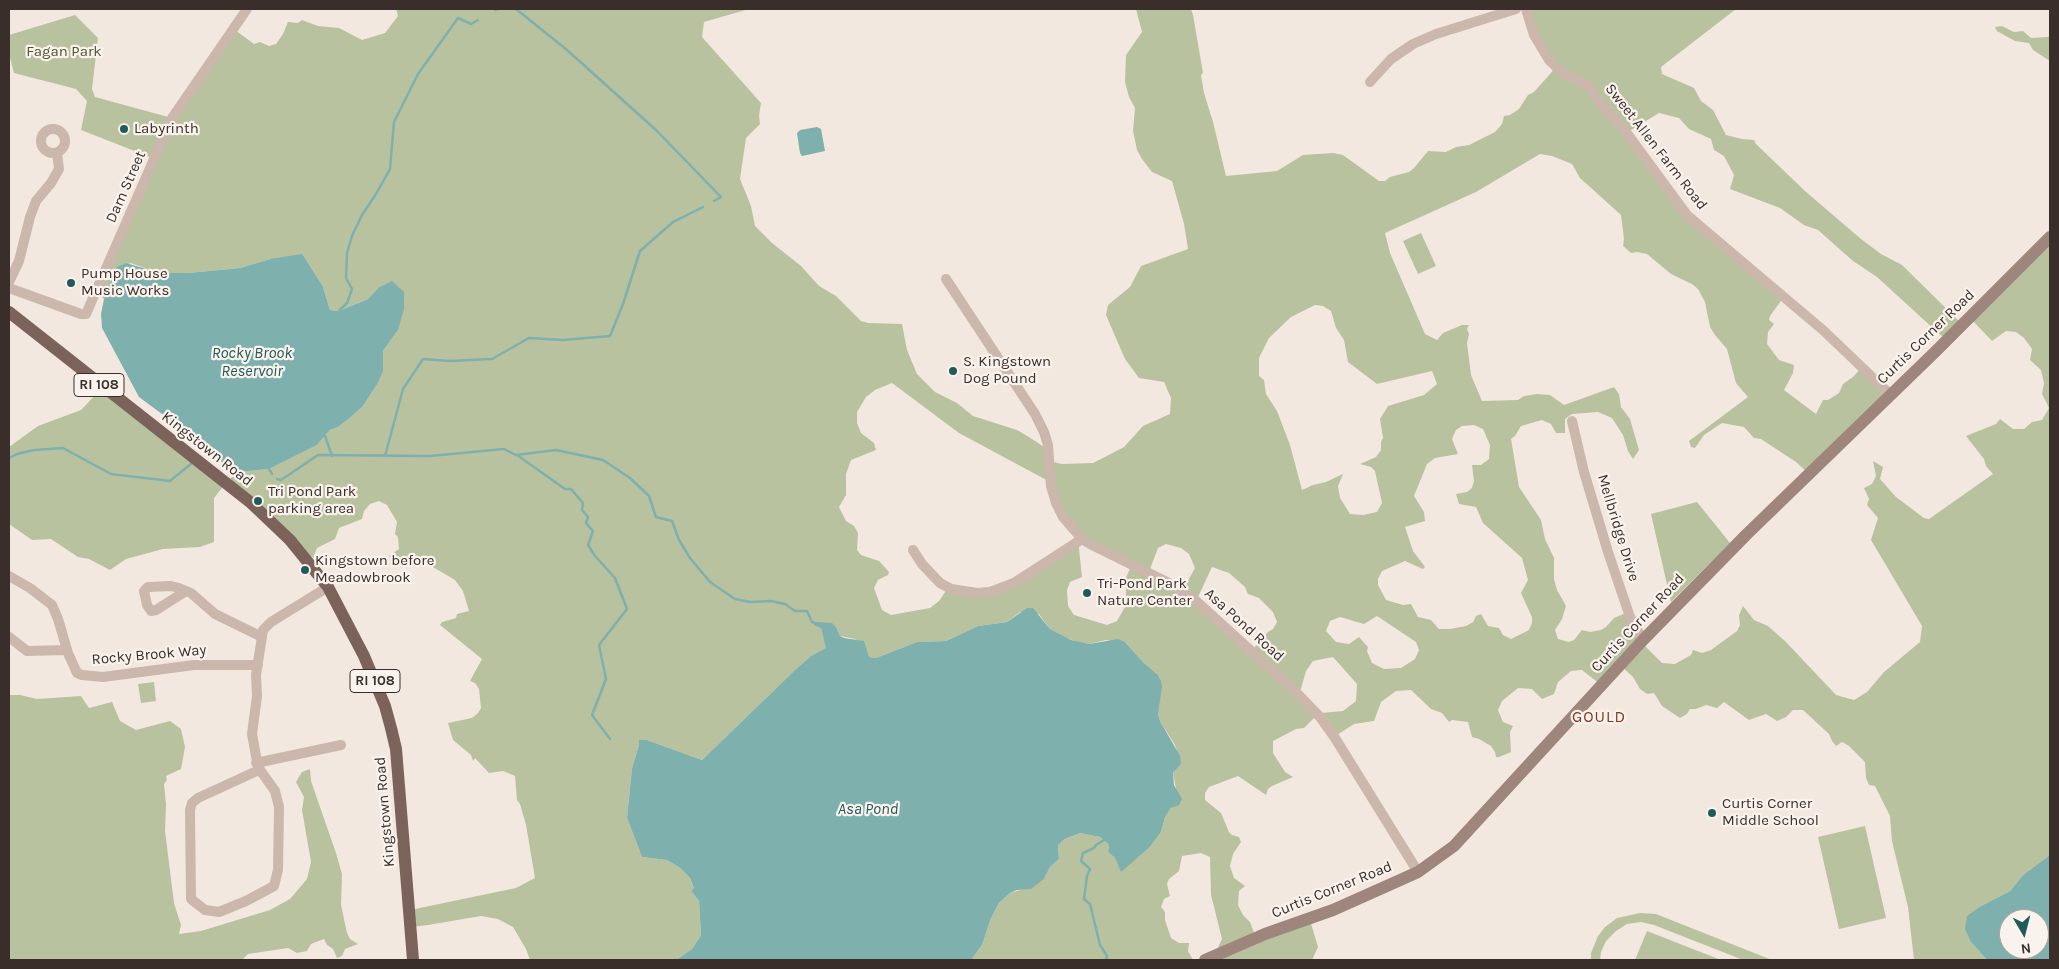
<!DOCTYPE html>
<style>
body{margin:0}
#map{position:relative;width:2059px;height:969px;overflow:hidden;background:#f3e8df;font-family:Karla,sans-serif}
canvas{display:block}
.frame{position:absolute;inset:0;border:10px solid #392e2a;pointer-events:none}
.north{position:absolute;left:1999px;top:909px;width:50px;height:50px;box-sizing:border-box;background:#faf2ec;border:1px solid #ada49e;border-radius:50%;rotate:172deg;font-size:14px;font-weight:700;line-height:20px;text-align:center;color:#392e2a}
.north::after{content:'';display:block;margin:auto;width:18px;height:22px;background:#205a5a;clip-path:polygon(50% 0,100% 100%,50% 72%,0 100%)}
</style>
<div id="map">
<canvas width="2059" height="969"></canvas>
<div class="frame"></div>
<div class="north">N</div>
</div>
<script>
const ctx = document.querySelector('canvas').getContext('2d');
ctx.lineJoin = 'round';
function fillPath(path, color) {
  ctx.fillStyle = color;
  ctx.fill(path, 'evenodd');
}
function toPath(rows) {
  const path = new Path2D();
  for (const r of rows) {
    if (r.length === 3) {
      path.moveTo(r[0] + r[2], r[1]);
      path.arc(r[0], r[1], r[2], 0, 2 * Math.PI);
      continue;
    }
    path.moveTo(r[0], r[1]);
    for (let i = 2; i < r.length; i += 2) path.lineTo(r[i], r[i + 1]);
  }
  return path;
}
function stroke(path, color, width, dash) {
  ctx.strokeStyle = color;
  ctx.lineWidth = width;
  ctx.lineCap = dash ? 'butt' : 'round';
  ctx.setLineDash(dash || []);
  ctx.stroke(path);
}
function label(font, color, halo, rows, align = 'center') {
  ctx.font = font + ' Karla,sans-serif';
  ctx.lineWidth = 4.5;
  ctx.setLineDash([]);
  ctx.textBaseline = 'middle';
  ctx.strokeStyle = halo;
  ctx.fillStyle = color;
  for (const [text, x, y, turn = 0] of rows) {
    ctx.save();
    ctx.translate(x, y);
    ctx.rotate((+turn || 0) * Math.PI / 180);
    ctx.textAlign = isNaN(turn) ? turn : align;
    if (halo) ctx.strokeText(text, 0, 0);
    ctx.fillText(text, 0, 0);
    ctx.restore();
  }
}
fillPath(toPath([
 [396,9,749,9,704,22,702,37,761,103,759,116,760,124,746,138,740,179,751,206,755,226,772,243,801,266,819,286,836,296,861,321,868,323,902,324,907,350,917,374,935,392,957,403,973,416,1017,430,1029,437,1047,449,1049,461,1062,464,1093,463,1103,458,1124,447,1143,426,1170,414,1171,398,1164,382,1139,378,1125,359,1106,315,1108,305,1130,287,1141,266,1188,249,1184,224,1172,181,1152,172,1142,159,1137,150,1133,131,1135,108,1129,97,1125,82,1126,55,1142,32,1136,9,1191,9,1193,15,1203,73,1201,75,1204,93,1213,122,1226,176,1277,171,1303,155,1333,153,1343,155,1379,181,1385,181,1390,177,1409,172,1414,168,1428,151,1446,152,1456,147,1469,145,1495,132,1502,124,1504,116,1510,115,1519,109,1528,95,1534,92,1551,73,1554,68,1525,9,1736,9,1661,67,1662,74,1694,88,1701,101,1713,110,1726,135,1742,139,1754,140,1756,144,1805,191,1861,239,1881,254,1902,265,1963,325,1947,341,1877,277,1853,261,1818,230,1804,225,1780,208,1730,189,1734,175,1724,156,1714,150,1711,139,1689,129,1679,118,1659,113,1626,133,1671,197,1783,298,1770,316,1769,320,1774,324,1768,332,1767,344,1779,360,1794,365,1793,373,1784,390,1816,414,1823,400,1828,400,1839,393,1843,384,1853,377,1860,369,1890,396,1809,474,1796,462,1761,439,1754,438,1744,427,1722,423,1704,435,1695,448,1691,447,1689,441,1748,397,1736,383,1727,349,1715,335,1710,327,1705,302,1698,289,1692,284,1671,274,1647,254,1637,252,1631,253,1623,246,1624,239,1621,215,1580,178,1572,164,1552,156,1540,154,1476,192,1385,233,1390,253,1425,334,1437,340,1443,333,1462,325,1469,325,1467,329,1469,334,1467,343,1471,375,1482,401,1518,400,1524,396,1537,394,1550,395,1564,405,1614,387,1619,394,1621,407,1630,419,1639,450,1633,459,1628,451,1623,435,1612,418,1598,412,1572,414,1565,419,1565,433,1556,433,1551,424,1542,420,1521,426,1515,436,1511,439,1519,487,1541,520,1545,539,1554,558,1554,579,1557,590,1566,606,1562,619,1555,630,1558,639,1569,642,1574,640,1582,630,1590,632,1601,630,1606,627,1614,618,1626,613,1643,644,1662,663,1675,664,1691,655,1693,650,1702,653,1711,650,1737,631,1740,625,1739,615,1743,606,1754,620,1768,626,1786,642,1836,695,1854,700,1867,692,1884,672,1920,642,1922,626,1871,540,1878,518,1867,505,1869,499,1864,488,1872,484,1876,476,1873,461,1883,467,1880,479,1896,497,1924,518,1929,519,1993,474,1986,466,1984,459,1966,436,1996,424,2000,419,2013,429,2024,429,2032,422,2042,420,2049,408,2042,394,2044,383,2041,370,2030,360,2032,349,2024,338,2016,332,2006,331,1992,341,1971,319,2050,239,2050,855,2023,875,2010,891,1981,906,1971,942,1987,960,1914,960,1908,907,1892,841,1890,816,1875,786,1869,785,1866,778,1865,762,1849,746,1842,742,1836,746,1832,741,1829,734,1803,710,1793,710,1786,717,1777,721,1766,714,1749,720,1724,702,1717,708,1706,705,1696,709,1690,709,1687,714,1680,718,1662,706,1654,693,1647,694,1640,689,1633,677,1621,666,1601,685,1582,670,1571,671,1558,682,1554,694,1542,699,1532,689,1518,688,1502,701,1498,710,1503,722,1513,726,1510,732,1511,752,1499,757,1496,757,1495,752,1491,746,1479,739,1472,737,1468,722,1452,720,1449,722,1442,713,1431,709,1411,690,1396,691,1381,702,1374,721,1354,724,1337,735,1319,713,1304,728,1296,729,1273,741,1273,753,1285,772,1293,777,1272,786,1268,789,1266,795,1238,776,1209,787,1205,793,1205,800,1221,813,1229,832,1232,835,1239,837,1241,842,1233,854,1230,866,1234,878,1245,886,1239,891,1238,905,1243,915,1250,922,1256,938,1310,920,1318,947,1312,960,1209,960,1214,956,1222,939,1211,895,1210,857,1201,853,1182,856,1179,871,1169,879,1167,884,1170,896,1164,899,1161,907,1165,912,1165,920,1171,938,1179,943,1189,943,1188,951,1193,960,971,960,982,945,991,918,999,903,1010,893,1024,889,1044,879,1050,867,1059,859,1058,845,1065,839,1080,833,1100,837,1109,845,1108,852,1115,858,1121,871,1150,847,1161,832,1165,817,1171,808,1179,804,1173,773,1181,764,1175,745,1160,721,1158,714,1157,674,1143,662,1125,642,1106,640,1089,644,1080,643,1064,637,1050,629,1039,614,1020,612,1007,622,978,626,946,641,917,642,876,658,869,657,866,649,855,639,840,636,836,627,821,628,827,648,811,656,796,669,702,760,647,740,639,745,632,768,627,818,642,857,667,860,680,868,690,878,694,888,691,891,699,901,701,935,692,949,676,960,530,960,526,949,513,927,498,919,481,916,428,925,411,927,410,910,516,888,535,878,526,825,520,804,517,800,515,776,503,771,489,773,475,758,473,761,471,755,453,740,448,723,472,718,478,713,481,708,479,689,475,683,470,681,482,659,440,625,442,622,456,618,457,614,469,611,463,591,455,580,426,563,401,566,389,556,399,549,398,537,395,534,397,522,387,505,379,501,370,504,364,511,362,519,339,528,335,539,317,548,313,558,225,484,214,498,214,542,200,547,163,549,126,559,110,570,89,559,78,557,51,539,32,540,9,524,9,447,38,426,81,410,103,387,225,483,238,472,269,469,317,445,330,430,338,427,351,417,363,406,378,383,383,370,383,351,398,330,378,288,368,299,339,311,330,310,323,287,270,259,240,268,188,273,167,273,149,270,131,263,117,268,104,299,100,295,113,251,155,159,81,130,87,101,76,89,14,73,9,54,9,35,75,15,98,38,92,89,95,97,172,118,235,30,254,44,260,42,269,46,276,44,283,34,288,22,298,23,302,20,318,26,339,28,362,40,385,33,398,16],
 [1315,305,1323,306,1331,311,1336,328,1344,340,1348,362,1377,384,1432,371,1437,384,1424,395,1388,406,1380,419,1383,438,1381,442,1381,450,1376,457,1360,464,1371,467,1375,471,1382,503,1377,512,1363,515,1350,514,1340,498,1338,486,1343,474,1326,482,1313,485,1302,490,1290,445,1277,411,1266,394,1264,380,1259,376,1259,358,1269,338,1291,317],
 [892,383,959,433,1052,483,1065,519,1094,543,1132,564,1124,582,1126,587,1126,605,1117,621,1107,625,1074,615,1068,606,1067,590,1070,582,1082,577,1078,539,998,587,962,589,949,586,939,601,930,608,891,615,882,610,874,588,878,580,888,575,889,572,879,561,861,555,857,550,858,533,854,526,846,521,839,507,846,495,846,474,851,460,876,450,874,443,861,433,857,423,857,412,866,397,875,390],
 [1474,425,1483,429,1490,445,1489,459,1481,465,1472,465,1474,481,1472,488,1467,492,1456,494,1459,504,1476,507,1483,523,1522,558,1528,580,1521,593,1532,617,1532,623,1529,630,1511,639,1503,635,1499,628,1488,626,1481,614,1476,616,1473,622,1466,626,1450,629,1439,629,1431,620,1418,617,1411,604,1403,605,1386,600,1378,585,1378,579,1382,571,1405,561,1423,569,1425,567,1413,551,1405,527,1425,521,1424,512,1414,496,1427,464,1435,458,1458,454,1452,439,1456,430,1462,426],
 [1166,544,1181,548,1189,554,1195,568,1184,588,1150,569,1158,548],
 [1212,567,1229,573,1245,587,1248,594,1259,598,1273,612,1277,622,1273,629,1268,632,1254,648,1198,597],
 [1377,616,1416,642,1419,650,1415,659,1401,668,1384,669,1372,663,1367,651,1368,647,1359,637,1349,644,1336,642,1326,631,1330,621,1340,617,1364,624],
 [1333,657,1357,684,1356,701,1343,711,1321,713,1300,692,1306,671,1313,661],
 [2002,26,2014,32,2023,31,2031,38,2048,37,2050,35,2050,61,2033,50,2029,43,2015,41,1997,31,1995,27],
 [1421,233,1436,266,1418,274,1403,241],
 [1697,502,1730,543,1671,602,1651,514],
 [154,682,156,701,141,703,138,684],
 [9,695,20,695,37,699,81,696,89,708,112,702,120,721,136,730,170,721,181,729,185,747,181,769,166,776,167,780,164,784,166,804,165,831,174,903,181,925,179,934,201,931,270,910,290,899,307,879,311,862,302,810,304,797,296,782,302,772,310,769,311,781,336,853,342,874,341,905,347,933,350,939,358,944,345,949,342,956,337,958,333,949,327,945,324,939,311,944,307,951,297,953,288,948,248,954,242,960,9,960],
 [1865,826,1886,918,1839,929,1818,837],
 [1640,913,1656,914,1772,960,1743,960,1654,925,1641,922,1627,924,1616,931,1606,941,1601,952,1600,960,1591,960,1591,953,1598,936,1605,927,1617,918],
 [1647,931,1721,960,1635,960]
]), '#b9c29f');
fillPath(toPath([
 [817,127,821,129,825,151,802,156,800,153,797,133,800,130],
 [302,254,323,287,330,310,339,311,368,299,378,288,392,281,404,292,404,309,398,330,383,351,383,371,378,383,363,406,351,417,338,427,330,430,317,445,269,469,238,472,204,451,200,442,139,397,102,328,101,314,104,299,117,267,126,263,149,270,167,273,188,273,240,268,270,259],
 [1027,608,1033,608,1050,629,1071,640,1089,644,1118,639,1125,642,1143,662,1157,674,1161,681,1162,687,1158,714,1160,721,1180,756,1181,764,1173,773,1174,785,1182,799,1179,805,1171,808,1165,817,1161,832,1150,847,1121,872,1115,858,1108,852,1109,845,1100,837,1080,833,1065,839,1058,845,1059,859,1050,867,1044,879,1031,889,1017,890,1010,893,999,903,991,918,982,945,971,960,676,960,692,949,701,935,699,901,691,891,694,888,690,878,680,868,667,860,642,857,627,818,632,768,639,745,639,740,647,740,702,760,796,669,811,656,826,648,821,628,814,625,816,622,832,623,836,627,840,636,844,638,864,641,869,657,876,658,917,642,946,641,978,626,1007,622],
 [2050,855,2050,960,1987,960,1971,942,1965,929,1967,916,1981,906,2010,891,2023,875],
 [2009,919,2039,919,2039,949,2009,949]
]), '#7eb0ae');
stroke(toPath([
 [516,9,567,50,656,130,721,197,714,201],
 [495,10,499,9],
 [339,311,347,303,352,289,346,278,347,253,352,236,362,215,376,194,390,169,394,122,418,74,458,18,471,24,478,20],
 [325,436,332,456],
 [517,455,565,489,571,489,583,503,582,510,588,517,586,523,593,531,588,545,595,556,615,578,627,609,599,645,606,679,592,715,610,739],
 [385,456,403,389,423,359,450,361,492,359,529,338,563,340,610,336,623,304,640,251,673,222,703,207],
 [9,458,17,454,34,450,63,448,111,474,170,481,192,463],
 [269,469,272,474],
 [277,479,281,480,318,455,430,456,504,449,516,455,556,450,603,460,630,478,649,496,656,517,672,521,679,540,690,558,710,582,735,599,750,602,771,601,785,604,795,611,807,611,812,622,817,624],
 [1104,840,1096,845,1094,848,1083,853,1081,861,1090,869,1087,876,1084,899,1090,904,1100,945,1107,956,1106,960]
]), '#7eb0ae', 2.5);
stroke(toPath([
 [1526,9,1534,35,1549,60,1562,72,1589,86,1598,100,1623,128,1687,215,1824,331,1891,395],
 [1370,82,1391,59,1413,44,1436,34,1516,9],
 [53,141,12],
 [946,279,1035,414,1044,432,1048,445,1051,486,1056,503,1063,517,1082,539,1090,544,1167,582,1195,600,1293,689,1320,717,1335,738,1418,872],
 [9,282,19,261,30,217,36,201,51,183,59,169,57,153],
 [9,288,81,314,86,314,172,118,247,9],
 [1572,421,1584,472,1608,552,1630,617,1643,640],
 [913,550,922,564,940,583,951,589,977,593,990,592,1014,583,1082,539],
 [9,576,30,588,52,605,58,619,68,653,77,673,82,675,103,677,194,665,258,665],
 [186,591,156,610,151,611,147,605,144,591,148,587,171,586,179,588,191,593,215,614,262,637],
 [9,637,27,651,67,650],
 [256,763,341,745],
 [259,770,198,798,192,803,190,810,191,899,205,910,219,912,246,901,274,886,278,870,279,807,275,791,258,767,252,734,257,696,256,675,263,630,271,622,328,587]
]), '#cbb7ab', 10);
stroke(toPath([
 [1205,960,1265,934,1333,910,1398,881,1418,872,1454,846,1643,640,1747,534,1935,352,2050,237]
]), '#9f867c', 12);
stroke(toPath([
 [9,312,250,502,290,540,328,587,364,656,385,706,391,728,396,749,413,960]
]), '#7b635b', 12);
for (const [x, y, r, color] of [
 [124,129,5,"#205a5a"],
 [71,283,5,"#205a5a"],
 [953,371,5,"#205a5a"],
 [258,501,5,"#205a5a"],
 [305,570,5,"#205a5a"],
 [1087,593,5,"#205a5a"],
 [1712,813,5,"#205a5a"]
]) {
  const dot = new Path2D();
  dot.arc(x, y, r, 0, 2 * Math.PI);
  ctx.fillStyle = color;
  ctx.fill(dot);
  stroke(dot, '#faf2ec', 2);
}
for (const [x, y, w] of [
 [99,385,50],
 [375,681,50]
]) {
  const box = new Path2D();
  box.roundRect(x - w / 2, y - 11.5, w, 23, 4);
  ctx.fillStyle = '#faf2ec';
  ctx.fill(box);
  stroke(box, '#392e2a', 1);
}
label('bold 14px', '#392e2a', null, [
 ["RI 108",99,385],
 ["RI 108",375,681]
]);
label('15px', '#4b572e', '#faf2ec', [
 ["Fagan Park",64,52]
]);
label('15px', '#392e2a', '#faf2ec', [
 ["Labyrinth",134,129],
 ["Pump House",81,274],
 ["Music Works",81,291],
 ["S. Kingstown",963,362],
 ["Dog Pound",963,379],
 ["Tri Pond Park",268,492],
 ["parking area",268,509],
 ["Kingstown before",315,561],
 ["Meadowbrook",315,578],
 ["Tri-Pond Park",1097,584],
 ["Nature Center",1097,601],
 ["Curtis Corner",1722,804],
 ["Middle School",1722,821]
], 'left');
label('15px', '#392e2a', '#faf2ec', [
 ["Sweet Allen Farm Road",1656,147,52],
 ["Dam Street",126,187,-66],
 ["Curtis Corner Road",1926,337,-44],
 ["Kingstown Road",207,449,38],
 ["Mellbridge Drive",1618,528,73],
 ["Curtis Corner Road",1638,623,-47],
 ["Asa Pond Road",1244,625,42],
 ["Rocky Brook Way",149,655,-5],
 ["Kingstown Road",385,812,-95],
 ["Curtis Corner Road",1332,890,-22]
]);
label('italic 16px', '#205a5a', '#faf2ec', [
 ["Rocky Brook",252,353],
 ["Reservoir",252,371],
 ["Asa Pond",868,809]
]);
ctx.letterSpacing = '1px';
label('16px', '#873424', '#faf2ec', [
 ["GOULD",1599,717]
]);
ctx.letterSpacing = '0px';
</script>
